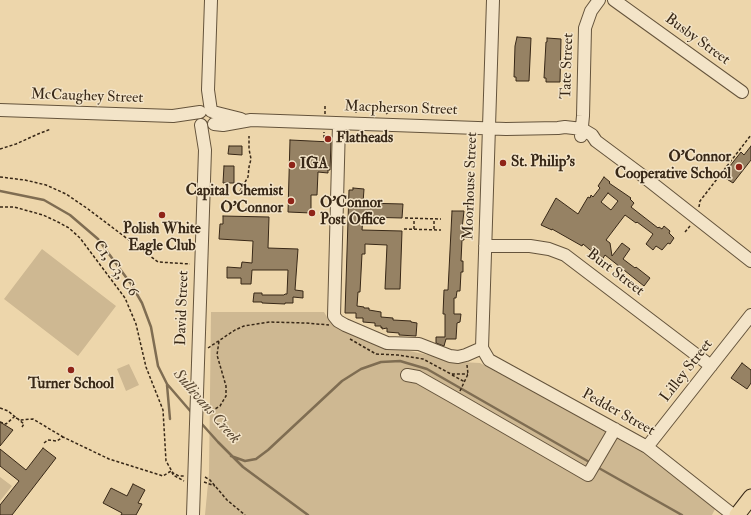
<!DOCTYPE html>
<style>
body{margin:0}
canvas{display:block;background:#edd6ab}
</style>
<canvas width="751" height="515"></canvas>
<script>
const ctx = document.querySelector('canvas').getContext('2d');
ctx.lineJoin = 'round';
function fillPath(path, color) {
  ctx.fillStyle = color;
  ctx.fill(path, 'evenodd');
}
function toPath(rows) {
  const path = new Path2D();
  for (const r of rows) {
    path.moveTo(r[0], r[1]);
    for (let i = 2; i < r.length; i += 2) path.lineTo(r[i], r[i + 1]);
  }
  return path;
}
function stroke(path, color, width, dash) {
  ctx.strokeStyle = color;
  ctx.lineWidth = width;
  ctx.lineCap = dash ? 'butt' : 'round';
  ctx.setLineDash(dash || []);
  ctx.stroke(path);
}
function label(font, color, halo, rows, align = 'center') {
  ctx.font = font + ' "IM FELL Double Pica",serif';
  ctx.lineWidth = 3;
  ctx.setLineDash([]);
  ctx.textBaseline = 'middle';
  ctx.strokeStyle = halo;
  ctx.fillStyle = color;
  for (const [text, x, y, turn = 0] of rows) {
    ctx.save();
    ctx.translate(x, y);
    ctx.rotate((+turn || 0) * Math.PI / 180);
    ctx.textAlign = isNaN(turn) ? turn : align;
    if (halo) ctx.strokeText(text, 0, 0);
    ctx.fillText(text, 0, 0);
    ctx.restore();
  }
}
fillPath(toPath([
 [42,249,116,306,78,356,4,299],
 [211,312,324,312,327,317,329,316,396,348,460,362,480,363,643,453,715,509,712,515,205,515,209,473],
 [129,364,139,385,126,391,117,369],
 [0,477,12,486,0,501]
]), '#ceb892');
stroke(toPath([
 [0,191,44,200,70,215,98,239,131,284,142,303,151,327,158,366,167,384,192,413],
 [167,385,170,419],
 [201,423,218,442,243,467,308,515],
 [231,456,245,461,256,459,268,450,342,381,361,369,381,362,400,361,427,369,591,463],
 [597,467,682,515]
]), '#7f6d52', 2.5);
const building = toPath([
 [517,37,531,38,529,81,516,81,516,77,514,77,515,46,517,37],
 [547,38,561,39,560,82,546,82,546,78,544,78,546,42,547,42,547,38],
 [290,140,331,142,330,170,328,170,328,173,318,172,317,195,311,195,311,213,288,212,290,140],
 [229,146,242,146,242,155,228,154,229,146],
 [751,146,751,160,733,183,722,176,741,152,744,155,751,146],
 [224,166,234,166,234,183,223,183,224,166],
 [604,177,610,182,609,183,631,198,630,199,634,203,631,207,658,228,659,227,662,229,664,226,670,231,669,233,674,238,670,244,668,243,662,250,656,246,653,250,646,244,653,234,637,222,636,223,625,215,606,240,610,243,612,256,622,243,630,249,623,259,635,268,636,267,650,278,644,286,605,255,602,260,583,244,582,246,552,229,552,230,541,225,556,198,578,214,588,197,590,198,591,195,593,197,600,188,598,186,604,177],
 [608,193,618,201,611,210,601,202,608,193],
 [353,188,364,189,363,203,403,204,402,218,363,217,362,230,402,231,400,289,385,289,387,245,365,244,365,254,362,254,360,292,358,292,357,306,364,307,364,308,369,308,369,310,381,312,381,317,393,318,393,320,411,321,411,322,417,323,416,336,399,335,399,333,387,332,387,328,382,329,382,327,381,328,381,326,375,326,375,323,363,322,363,318,356,318,356,313,345,313,349,190,353,190,353,188],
 [452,211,464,211,462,229,464,230,464,240,462,240,461,261,463,261,463,272,461,272,460,291,457,291,456,298,454,298,454,314,461,314,460,322,457,323,456,339,446,339,444,346,436,343,436,337,445,337,445,314,443,314,444,290,448,290,452,211],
 [223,216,269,217,268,248,298,249,295,290,303,291,303,298,293,297,293,303,285,303,285,304,262,303,262,302,253,302,254,293,262,293,262,295,284,295,285,294,287,294,288,270,252,270,251,284,241,284,241,278,227,278,227,267,241,268,242,262,252,263,253,241,219,239,220,224,223,224,223,216],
 [742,363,751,370,751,383,747,389,731,378,742,363],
 [0,422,13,430,0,446,0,422],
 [43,448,56,458,12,515,0,515,0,505,19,481,0,466,0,449,26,470,43,448],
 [133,484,145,490,138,503,142,504,136,515,121,515,122,513,103,503,111,488,127,496,133,484]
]);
fillPath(building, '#968264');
stroke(building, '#382817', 1);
const minor = toPath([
 [211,0,208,90,211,111],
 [493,0,482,348,489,360,647,447,733,515],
 [614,0,742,92],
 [0,110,173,116,200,112],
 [213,112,241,119],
 [214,124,223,125,251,120,506,129,558,128,565,127,582,129,592,135,596,141,643,176,751,261],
 [339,124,334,316,338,321,345,325,387,343,419,344,450,356,458,357,466,355,482,348],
 [581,136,583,116,585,28,591,11,599,0],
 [485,246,530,246,549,249,565,255,711,366],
 [407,375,418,377,455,398,588,475,615,429],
 [647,447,751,315],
 [193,515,205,150,201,125]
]);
const major = toPath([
 [737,515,751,497]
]);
stroke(minor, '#65543c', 14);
stroke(major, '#382817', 17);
stroke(toPath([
 [356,113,356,107],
 [325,114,325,106],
 [386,114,392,109],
 [324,138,324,132],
 [0,149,16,144,38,134,51,129],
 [0,177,25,180,46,185,66,194,88,209,158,262,190,264],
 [240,191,248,177,249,167,251,159,249,149,249,136],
 [0,207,14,207,43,215,56,221,69,228,80,238,125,298,136,324,146,367,163,410,166,461,173,473,179,476,185,476],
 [699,207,700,201,751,135],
 [405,218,441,219],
 [404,229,441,230],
 [414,229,414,219],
 [434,229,434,219],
 [685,232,690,226],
 [350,339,376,354,398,355,423,359,451,374,468,374],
 [208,348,235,330,244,326,270,322,305,323,329,325],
 [452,375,465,382],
 [460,391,468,374,467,365],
 [0,408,8,411,24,424,22,427],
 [207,414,220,406,226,396,226,386,217,355,219,341],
 [16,418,21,420,33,419,63,437],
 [0,422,6,424,14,417],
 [44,443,48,440,57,441,63,437,109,459,163,476,171,471],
 [172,472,173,475,184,481],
 [205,477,210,480,227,500,245,515],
 [204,482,215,486]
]), '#382817', 1.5, [3, 2]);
stroke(minor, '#f3e4c8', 12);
stroke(major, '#edd6ab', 15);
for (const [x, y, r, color] of [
 [328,139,4,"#8f2418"],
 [503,163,4,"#8f2418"],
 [292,165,4,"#8f2418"],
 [739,167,4,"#8f2418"],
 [291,201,4,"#8f2418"],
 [312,213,4,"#8f2418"],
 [162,215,4,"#8f2418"],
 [71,370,4,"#8f2418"]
]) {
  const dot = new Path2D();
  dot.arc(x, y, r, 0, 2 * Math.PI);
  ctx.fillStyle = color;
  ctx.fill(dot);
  stroke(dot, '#f3e4c8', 1.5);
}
label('15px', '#382817', '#f3e4c8', [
 ["Busby Street",697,40,36],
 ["Tate Street",568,66,-88],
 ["McCaughey Street",87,97,2],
 ["Macpherson Street",401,109,2],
 ["Moorhouse Street",471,186,-88],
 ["C1, C3, C6",115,269,54],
 ["Burt Street",615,273,37],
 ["David Street",183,308,-88],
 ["Lilley Street",687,371,-52],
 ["Pedder Street",618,413,29]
]);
label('bold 15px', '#382817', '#f3e4c8', [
 ["Flatheads",336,139],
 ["O'Connor",731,158,"right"],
 ["Cooperative School",731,175,"right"],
 ["St. Philip's",511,163],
 ["IGA",300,165],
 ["Capital Chemist",283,192,"right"],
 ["O'Connor",283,209,"right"],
 ["O'Connor",320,204],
 ["Post Office",320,221],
 ["Polish White",162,230,"center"],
 ["Eagle Club",162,247,"center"],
 ["Turner School",71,385,"center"]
], 'left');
label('italic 16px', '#5c4a34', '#f3e4c8', [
 ["Sullivans Creek",206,407,49]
]);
</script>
